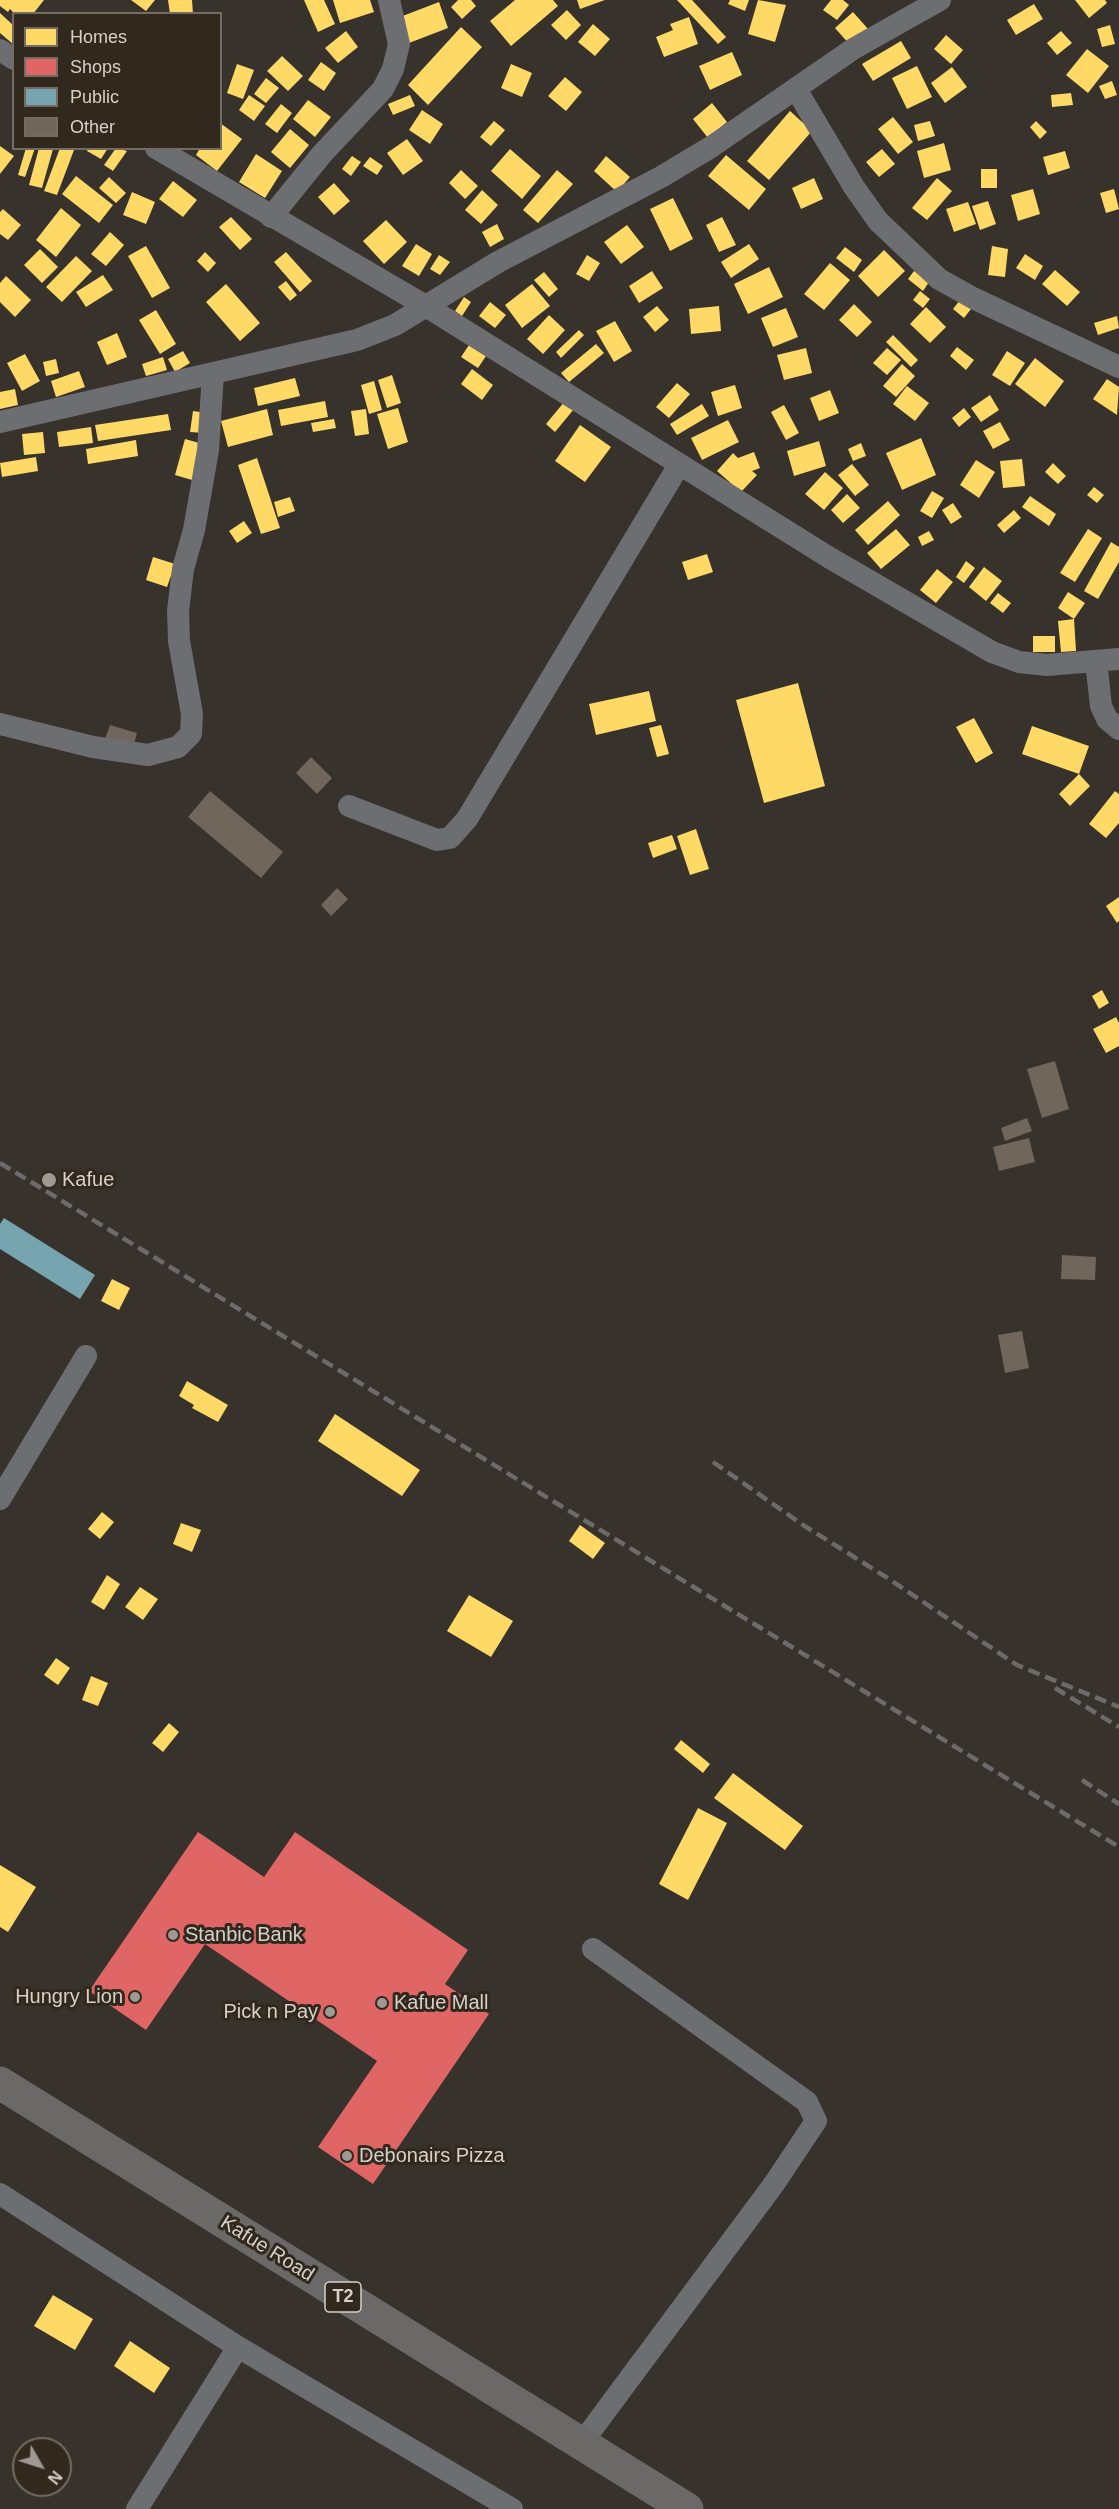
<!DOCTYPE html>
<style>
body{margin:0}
#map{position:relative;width:1119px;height:2509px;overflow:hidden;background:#37322c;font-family:Arial,sans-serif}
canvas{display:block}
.legend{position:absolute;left:12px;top:12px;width:210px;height:138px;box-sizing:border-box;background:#31291e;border:2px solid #736c62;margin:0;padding:8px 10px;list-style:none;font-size:18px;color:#d6d0c9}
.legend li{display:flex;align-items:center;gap:12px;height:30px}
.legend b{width:30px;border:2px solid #736c62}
.north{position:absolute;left:12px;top:2437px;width:60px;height:60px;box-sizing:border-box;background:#31291e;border:2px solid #736c62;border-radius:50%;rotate:129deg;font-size:16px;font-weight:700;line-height:24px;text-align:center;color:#d6d0c9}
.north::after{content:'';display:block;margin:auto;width:21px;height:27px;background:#9e9992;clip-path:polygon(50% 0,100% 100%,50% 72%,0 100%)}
</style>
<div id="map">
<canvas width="1119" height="2509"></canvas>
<ul class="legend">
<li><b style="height:16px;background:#ffd966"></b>Homes</li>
<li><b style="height:16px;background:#e06666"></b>Shops</li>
<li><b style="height:16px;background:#76a5af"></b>Public</li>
<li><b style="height:16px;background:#70665b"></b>Other</li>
</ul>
<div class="north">N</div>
</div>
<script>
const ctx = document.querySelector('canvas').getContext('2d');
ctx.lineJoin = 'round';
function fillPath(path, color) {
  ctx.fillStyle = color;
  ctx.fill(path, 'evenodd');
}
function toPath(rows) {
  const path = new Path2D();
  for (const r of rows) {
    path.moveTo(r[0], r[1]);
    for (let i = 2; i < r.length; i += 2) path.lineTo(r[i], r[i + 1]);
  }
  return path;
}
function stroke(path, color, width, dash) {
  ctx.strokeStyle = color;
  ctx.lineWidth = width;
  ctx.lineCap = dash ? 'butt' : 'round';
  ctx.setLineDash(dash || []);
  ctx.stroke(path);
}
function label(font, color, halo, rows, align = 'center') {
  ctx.font = font + ' Arial,sans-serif';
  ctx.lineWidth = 6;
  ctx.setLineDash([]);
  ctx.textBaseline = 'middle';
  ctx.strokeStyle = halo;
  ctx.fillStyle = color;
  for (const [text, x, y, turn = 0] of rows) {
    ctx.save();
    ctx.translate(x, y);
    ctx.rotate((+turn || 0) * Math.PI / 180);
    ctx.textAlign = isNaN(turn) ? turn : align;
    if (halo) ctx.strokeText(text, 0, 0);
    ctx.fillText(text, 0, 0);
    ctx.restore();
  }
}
fillPath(toPath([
 [0,0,44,0,33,14,15,14,10,9,8,12,0,6],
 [131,0,155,0,146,11],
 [168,0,192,0,193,14,170,14],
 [304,0,324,0,335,24,318,32],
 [333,0,370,0,374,12,340,23],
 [458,0,471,0,476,6,462,19,451,7],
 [515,0,553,0,558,6,511,46,490,21],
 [577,0,605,0,580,9],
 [677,0,692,0,726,37,718,44],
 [730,0,749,0,745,11,728,4],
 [758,0,786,5,775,42,748,34],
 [831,0,843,0,849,5,837,20,823,10],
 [1075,0,1105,0,1107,3,1089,18],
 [439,2,448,28,409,43,400,17],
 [1034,4,1043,19,1016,35,1007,20],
 [567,10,581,25,566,40,551,25],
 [853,12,869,30,851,46,835,28],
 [0,13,14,26,14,45,0,33],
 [689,17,698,44,664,57,656,37,673,30,670,24],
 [593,24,610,39,595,56,578,42],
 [1110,25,1115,44,1102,47,1097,29],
 [461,27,482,47,428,105,408,85],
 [346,31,358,47,338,63,325,48],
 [1061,31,1072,43,1057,55,1047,43],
 [946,35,963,50,951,64,934,49],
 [901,41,911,58,873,81,862,64],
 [1087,49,1109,66,1088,93,1066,75],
 [732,52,742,75,710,90,699,66],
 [282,56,303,76,288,91,267,71],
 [321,62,336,73,324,91,308,80],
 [237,64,254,70,243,99,227,93],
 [511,64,532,73,522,97,501,88],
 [917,66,932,97,907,109,892,78],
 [952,67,967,87,945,103,931,83],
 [565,77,582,92,566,111,548,96],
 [266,78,279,88,266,103,254,94],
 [1112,81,1117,95,1105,99,1099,86],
 [1071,93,1073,105,1052,107,1051,95],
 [249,95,265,106,254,121,239,110],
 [410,95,415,106,393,115,388,104],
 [308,100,331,117,315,137,293,119],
 [712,103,727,122,708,138,693,119],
 [281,104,292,113,277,133,265,124],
 [422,110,443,124,430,144,409,130],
 [790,111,812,131,769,180,747,161],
 [893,117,913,142,898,154,878,129],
 [494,121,505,130,491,146,480,137],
 [930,121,935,136,918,141,914,125],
 [1036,121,1047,132,1040,139,1030,127],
 [220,123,242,139,217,171,196,155,200,148,220,148],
 [290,129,309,145,290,168,271,152],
 [407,139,423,161,403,175,387,153],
 [944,143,951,170,924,178,917,151],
 [0,146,14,156,0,174],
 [26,148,35,148,25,177,18,175],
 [39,148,53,149,42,188,29,185],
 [60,148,74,150,57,195,44,191],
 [88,148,108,148,101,159,87,151],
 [116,148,127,151,113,171,104,165],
 [510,149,541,176,522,199,491,171],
 [882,149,895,164,879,177,866,162],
 [1065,151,1070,168,1048,175,1043,157],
 [256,154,282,171,265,198,239,182],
 [726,155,766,189,749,210,708,176],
 [352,156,361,162,351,176,342,169],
 [606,156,630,177,617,192,594,171],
 [370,157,383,166,377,175,363,166],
 [981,169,997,169,997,188,981,188],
 [461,170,478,186,465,199,449,183],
 [557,170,573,184,538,223,523,210],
 [76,176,113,205,99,223,62,194],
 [109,177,126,193,116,203,99,188],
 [814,178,823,199,801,209,792,188],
 [937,178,952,191,927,220,912,208],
 [173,181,197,200,183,217,159,199],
 [334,183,350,201,334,215,318,197],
 [1033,189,1040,214,1018,221,1011,195],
 [1114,189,1119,209,1106,213,1100,193],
 [482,190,498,205,481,224,465,210],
 [132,192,155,202,146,224,123,215],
 [673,198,693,239,670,251,650,209],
 [988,201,996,224,980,230,972,206],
 [968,202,976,224,954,232,946,209],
 [61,208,81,225,56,257,36,240],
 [3,209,21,225,8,240,0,234,0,212],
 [231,217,252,239,240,250,219,227],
 [722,217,736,245,719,252,706,225],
 [386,220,407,242,384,264,363,241],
 [497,224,504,239,490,247,482,232],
 [627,225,644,247,621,264,604,242],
 [110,232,124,245,106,266,91,254],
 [416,244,432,254,419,276,402,266],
 [749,244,759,259,731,278,721,262],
 [146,246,170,288,152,298,128,256],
 [992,246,1008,249,1005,277,988,275],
 [845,247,862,260,854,272,836,258],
 [40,249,58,267,42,283,24,265],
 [884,250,905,271,878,297,858,276],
 [205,252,216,263,208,272,197,261],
 [286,252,312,281,300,292,274,262],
 [1025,254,1043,266,1035,280,1016,268],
 [439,255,450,262,440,275,430,269],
 [587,255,600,263,589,281,576,274],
 [76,256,92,271,62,302,46,287],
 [830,263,850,280,824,310,804,294],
 [769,267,783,297,748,314,734,284],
 [1055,270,1080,292,1067,306,1042,284],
 [652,271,663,288,639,303,629,286],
 [914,271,929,282,923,291,908,279],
 [544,272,558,289,549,297,534,280],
 [103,275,113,290,86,307,76,292],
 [6,276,31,300,15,317,0,302,0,283],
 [286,281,297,295,290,301,278,287],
 [226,284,260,323,240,341,206,302],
 [532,284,550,306,522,328,505,305],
 [920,291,930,299,923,308,913,300],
 [464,297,471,302,462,316,455,311],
 [960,300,971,309,964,318,953,309],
 [490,302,506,315,495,328,479,316],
 [854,304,872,322,857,337,839,320],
 [657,306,669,320,655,332,643,317],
 [719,306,721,331,691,334,689,309],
 [926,307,946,327,930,343,910,324],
 [786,308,798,337,773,347,761,318],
 [156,310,176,344,160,354,139,320],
 [549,315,565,330,543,354,527,339],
 [1117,316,1119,328,1098,335,1094,323],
 [615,321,632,351,614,362,596,331],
 [579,330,584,335,561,358,556,352],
 [117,333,127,357,107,365,97,342],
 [893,335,918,360,911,367,886,342],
 [596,344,604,353,569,382,561,373],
 [469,345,486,356,478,368,461,357],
 [957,347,974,360,966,370,950,356],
 [806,348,812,373,784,380,777,355],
 [887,348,901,360,887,375,873,363],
 [183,351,190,363,175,372,168,359],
 [1007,351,1025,363,1010,386,992,375],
 [25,354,40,381,22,391,7,363],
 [163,357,167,370,146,376,142,364],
 [1035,358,1064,381,1045,407,1015,384],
 [56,359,59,373,46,376,43,362],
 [902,364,915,376,896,397,883,386],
 [472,369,493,385,482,400,461,384],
 [79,371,85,387,56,397,51,381],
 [392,375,401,403,387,408,378,380],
 [295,378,300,396,258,406,254,388],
 [1107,379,1119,387,1117,415,1093,399],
 [374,381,382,410,369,414,361,385],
 [677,383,690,394,669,418,656,407],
 [735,385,742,408,718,416,711,392],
 [907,386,929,403,915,421,893,404],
 [15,389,18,405,0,409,0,392],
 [830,390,839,413,819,421,810,398],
 [990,395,999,410,981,422,971,408],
 [325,401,328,417,281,426,278,410],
 [565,401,574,409,555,432,546,424],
 [702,404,709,416,677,435,670,424],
 [784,405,799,433,786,440,771,412],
 [398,408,408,442,388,449,377,414],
 [964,408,971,417,959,427,952,418],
 [267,409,273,435,228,447,221,421],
 [366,409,369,434,355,436,351,411],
 [193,411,207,413,204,433,190,432],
 [168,414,171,430,98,441,95,425],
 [334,419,336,428,313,432,311,423],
 [728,420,739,442,702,460,691,438],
 [1000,422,1010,440,993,449,983,431],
 [580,425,611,447,585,482,555,461],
 [91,427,93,443,59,447,57,432],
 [43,432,45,453,24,455,22,434],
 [921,438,936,475,902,490,886,453],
 [185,439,203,444,192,480,175,475],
 [136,440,138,456,88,464,86,449],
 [819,441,826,466,794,476,787,451],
 [861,443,866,456,853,461,848,449],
 [754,452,760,468,752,471,757,475,741,492,717,471,733,453,738,458],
 [36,457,38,471,2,477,0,463],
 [257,458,280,528,261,534,238,465],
 [1022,459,1025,486,1003,488,1000,461],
 [976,460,995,472,979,498,960,485],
 [1053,463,1066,476,1058,484,1045,472],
 [852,464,869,485,855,496,838,475],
 [825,472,843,488,824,510,805,494],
 [1094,487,1104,495,1097,503,1087,495],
 [932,491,944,498,932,518,920,511],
 [847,494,860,508,843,523,831,510],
 [1030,496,1056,514,1049,526,1022,507],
 [290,497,295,511,278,517,274,502],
 [888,501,900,515,868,545,855,530],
 [953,503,962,517,951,524,942,510],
 [1014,510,1021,518,1004,533,997,525],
 [244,521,252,533,237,543,229,531],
 [896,529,910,545,881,569,867,553],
 [1088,529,1102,538,1075,582,1060,573],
 [929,531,934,540,922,546,918,537],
 [1111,542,1119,547,1119,562,1098,599,1084,591],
 [707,554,713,572,688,580,682,562],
 [153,557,175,564,167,587,146,580],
 [966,561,975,568,964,583,956,577],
 [984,567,1002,581,986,601,969,587],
 [937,569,953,582,936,603,920,590],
 [1068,592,1085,603,1074,619,1076,651,1061,652,1058,621,1074,619,1058,608],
 [998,593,1011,603,1003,613,990,603],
 [1033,636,1055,636,1055,652,1033,652],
 [798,683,825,786,764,803,736,700],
 [649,691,656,721,596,735,589,704],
 [974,718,993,753,976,763,956,727],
 [661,725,669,754,657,757,649,728],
 [1032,726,1089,746,1079,774,1022,754],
 [1079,774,1090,786,1070,806,1059,794],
 [1115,791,1119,794,1119,823,1106,838,1089,824],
 [696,829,709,869,690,875,677,836],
 [672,835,677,849,653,858,648,843],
 [1119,897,1119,921,1117,923,1106,906],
 [1102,990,1109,1003,1099,1009,1092,996],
 [1116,1017,1119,1023,1119,1046,1106,1053,1093,1029],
 [112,1279,130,1288,119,1310,101,1301],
 [187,1381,228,1405,218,1422,192,1408,194,1405,179,1396],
 [335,1414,420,1470,402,1496,318,1441],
 [102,1512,114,1522,100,1539,88,1529],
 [181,1523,201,1530,192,1552,173,1544],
 [580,1525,605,1543,593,1559,569,1541],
 [107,1575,120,1584,104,1610,91,1602],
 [140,1587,158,1599,143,1620,125,1607],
 [469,1595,513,1621,491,1657,447,1631],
 [56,1658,70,1668,58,1685,44,1675],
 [91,1676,108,1683,98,1706,82,1700],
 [169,1723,179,1732,163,1752,152,1743],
 [681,1740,710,1764,703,1773,674,1749],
 [733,1773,803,1826,785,1850,714,1798],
 [698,1808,727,1823,688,1900,659,1884],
 [0,1865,36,1887,8,1932,0,1927],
 [53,2295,93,2319,75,2350,34,2326],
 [130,2341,170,2368,154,2393,114,2366]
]), '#ffd966');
fillPath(toPath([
 [198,1832,264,1877,295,1832,468,1950,445,1984,489,2014,373,2184,318,2147,377,2061,205,1944,146,2030,89,1991]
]), '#e06666');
fillPath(toPath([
 [4,1218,95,1275,80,1299,0,1249,0,1224]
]), '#76a5af');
fillPath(toPath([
 [110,725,137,733,133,748,105,739],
 [311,757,332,778,317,794,296,773],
 [210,791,283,852,261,878,188,817],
 [337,888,348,899,331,916,321,905],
 [1055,1061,1069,1109,1042,1118,1027,1069],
 [1027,1118,1032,1131,1005,1141,1001,1128],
 [1029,1138,1035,1162,999,1171,993,1147],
 [1062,1255,1096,1257,1095,1280,1061,1279],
 [1022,1331,1029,1368,1005,1373,998,1335]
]), '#70665b');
stroke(toPath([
 [0,50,14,59],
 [796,89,854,187,878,221,939,279,973,298,1119,367],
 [156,148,424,305,830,558,992,652,1019,662,1047,665,1119,659],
 [271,217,322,154,383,89,393,69,399,44,389,0],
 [0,422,357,340,395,325,498,262,661,177,711,147,853,49,940,0],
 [1096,661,1101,706,1107,719,1119,729],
 [0,724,93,747,148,755,178,747,191,734,192,714,179,641,178,611,183,569,194,530,208,450,213,374],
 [349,806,437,840,450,838,467,819,679,465],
 [0,1499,86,1356],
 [0,2194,238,2347,512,2509],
 [581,2444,774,2184,816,2121,807,2102,593,1949],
 [137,2509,238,2347]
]), '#6d6e71', 22);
stroke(toPath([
 [0,2083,687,2509]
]), '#6a6968', 33);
stroke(toPath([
 [0,1163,1119,1847],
 [713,1462,803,1525,886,1577,1017,1665,1119,1707],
 [1055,1688,1119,1727],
 [1082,1780,1119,1804]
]), '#6c6a6b', 4.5, [12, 6]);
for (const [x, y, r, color] of [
 [49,1180,8,"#9e9992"],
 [173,1935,6,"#9e9992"],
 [135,1997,6,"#9e9992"],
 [382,2003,6,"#9e9992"],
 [330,2012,6,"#9e9992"],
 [347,2156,6,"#9e9992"]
]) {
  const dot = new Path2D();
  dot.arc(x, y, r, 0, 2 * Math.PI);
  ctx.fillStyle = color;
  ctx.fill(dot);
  stroke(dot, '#31291e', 2);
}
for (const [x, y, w] of [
 [343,2297,36]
]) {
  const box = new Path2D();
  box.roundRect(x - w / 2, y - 15, w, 30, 4.5);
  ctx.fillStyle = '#31291e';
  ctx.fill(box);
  stroke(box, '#d6d0c9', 1.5);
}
label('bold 18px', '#d6d0c9', null, [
 ["T2",343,2297]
]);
label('20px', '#d6d0c9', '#31291e', [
 ["Kafue",62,1180],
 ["Stanbic Bank",185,1935],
 ["Hungry Lion",123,1997,"right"],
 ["Kafue Mall",394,2003],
 ["Pick n Pay",318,2012,"right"],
 ["Debonairs Pizza",359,2156]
], 'left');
label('20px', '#d6d0c9', '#31291e', [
 ["Kafue Road",267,2249,32]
]);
</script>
